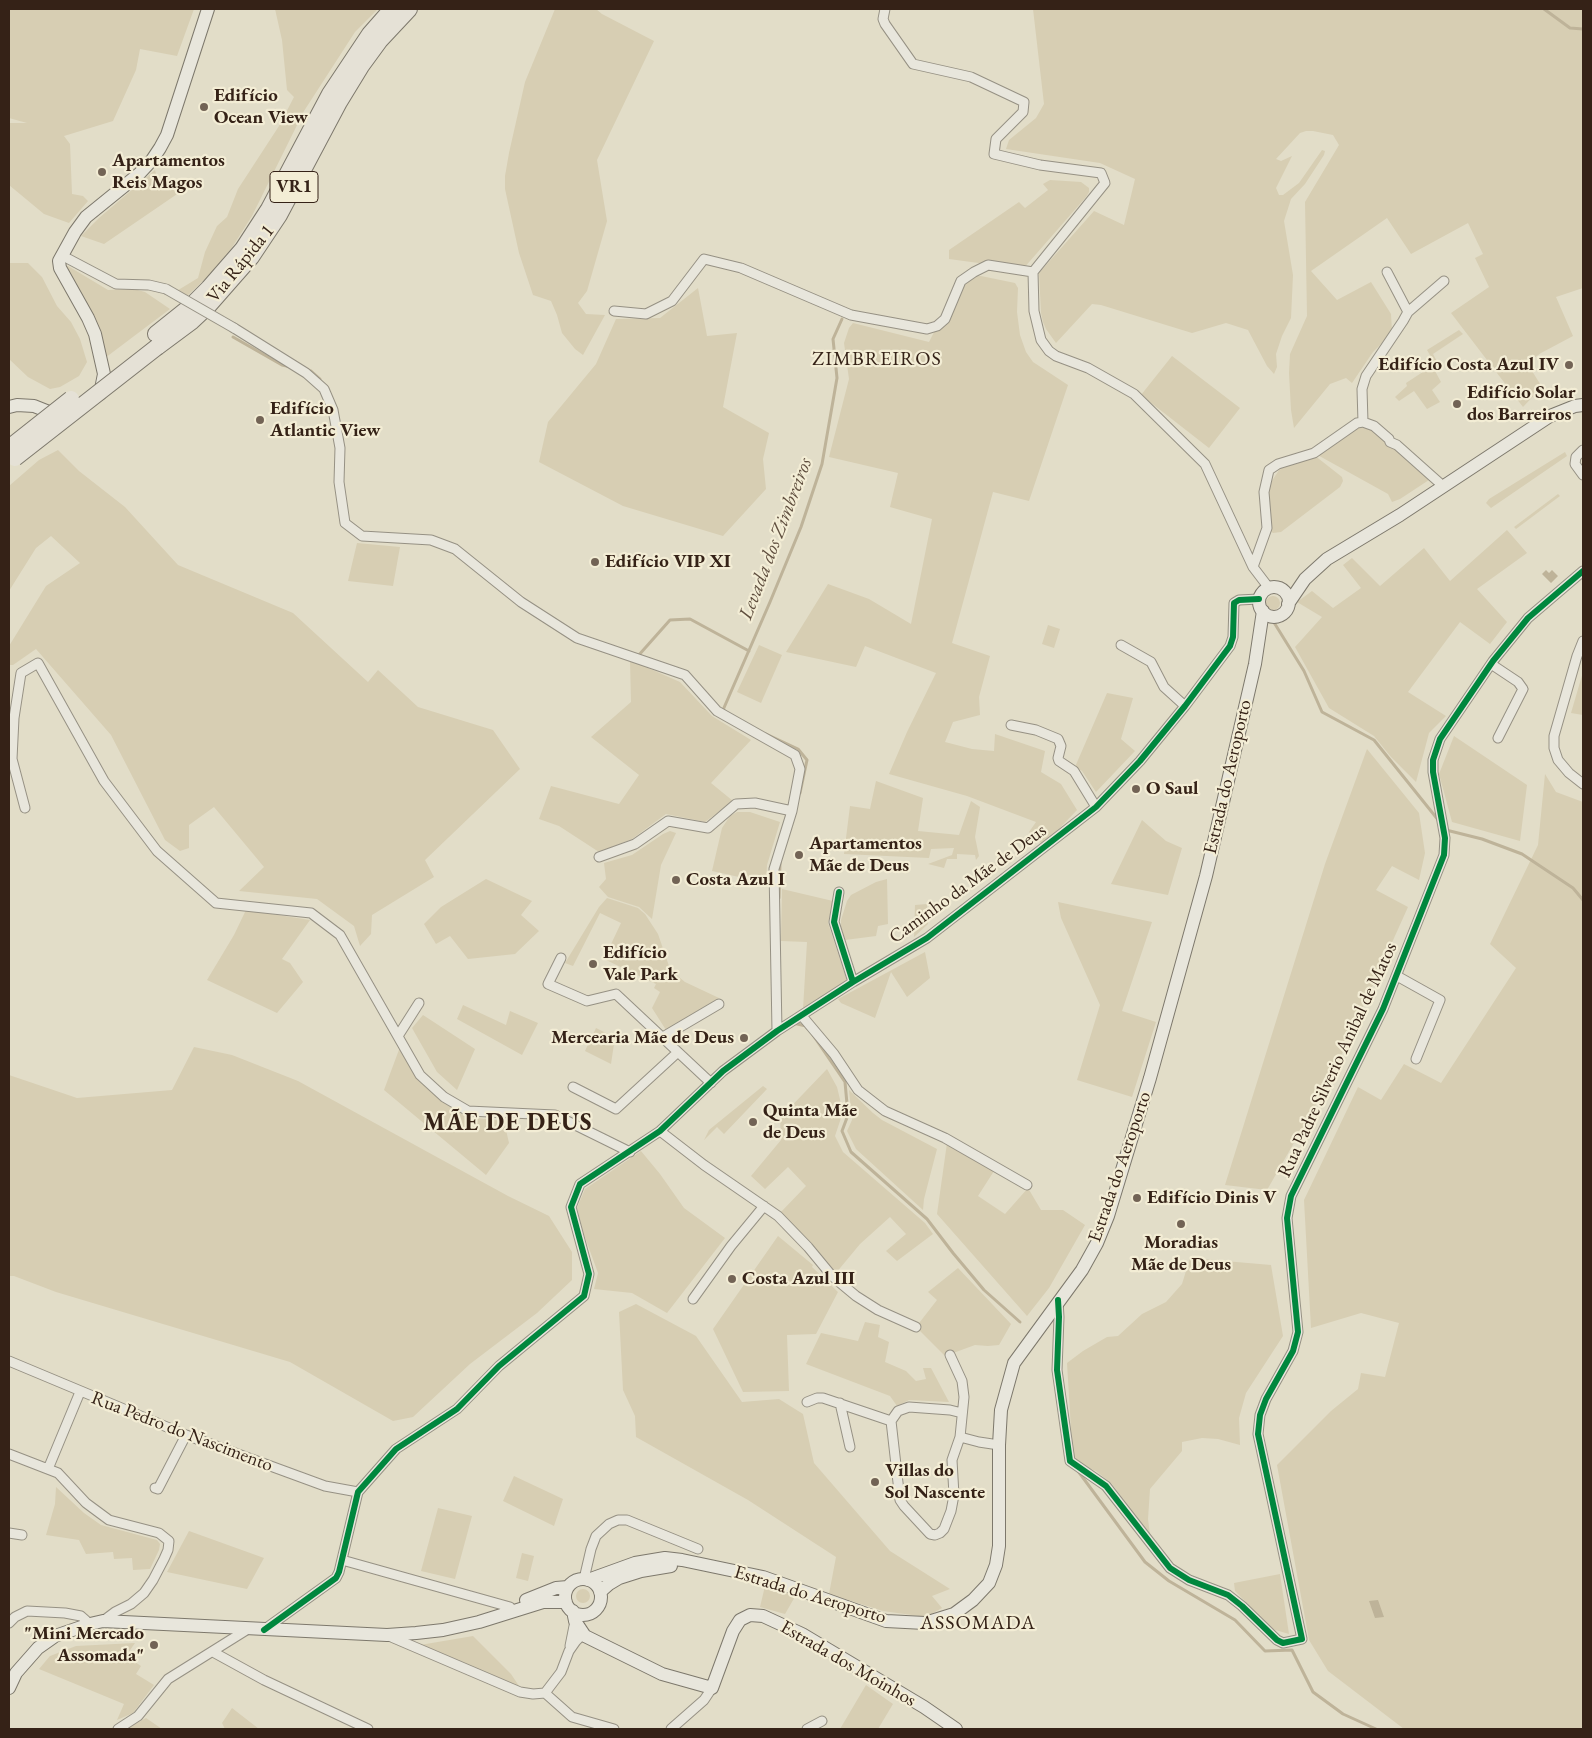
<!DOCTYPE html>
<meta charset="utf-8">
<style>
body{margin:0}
#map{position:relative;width:1592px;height:1738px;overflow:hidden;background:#e2ddc8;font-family:"EB Garamond",serif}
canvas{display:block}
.frame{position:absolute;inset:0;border:10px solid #352217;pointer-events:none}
</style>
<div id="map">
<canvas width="1592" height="1738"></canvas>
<div class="frame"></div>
</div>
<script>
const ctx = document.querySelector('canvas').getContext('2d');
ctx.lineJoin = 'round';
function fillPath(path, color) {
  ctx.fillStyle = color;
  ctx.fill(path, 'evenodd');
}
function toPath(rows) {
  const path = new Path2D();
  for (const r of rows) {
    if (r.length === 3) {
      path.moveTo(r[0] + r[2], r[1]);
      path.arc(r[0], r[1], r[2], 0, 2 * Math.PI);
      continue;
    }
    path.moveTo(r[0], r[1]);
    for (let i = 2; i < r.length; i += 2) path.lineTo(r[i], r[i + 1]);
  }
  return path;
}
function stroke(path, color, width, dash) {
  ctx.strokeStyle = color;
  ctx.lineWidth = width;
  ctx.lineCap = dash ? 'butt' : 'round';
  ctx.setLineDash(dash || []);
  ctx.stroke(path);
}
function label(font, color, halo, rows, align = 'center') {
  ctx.font = font + ' "EB Garamond",serif';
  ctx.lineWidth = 4.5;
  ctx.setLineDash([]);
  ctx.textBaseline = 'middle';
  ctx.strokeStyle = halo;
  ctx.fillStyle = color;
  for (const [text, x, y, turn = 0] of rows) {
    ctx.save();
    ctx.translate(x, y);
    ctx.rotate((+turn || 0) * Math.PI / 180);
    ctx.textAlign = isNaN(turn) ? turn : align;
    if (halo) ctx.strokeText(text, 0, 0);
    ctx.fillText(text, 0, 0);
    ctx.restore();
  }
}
fillPath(toPath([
 [9,9,194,9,177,56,140,49,136,70,113,121,64,136,70,144,72,194,83,196,88,201,69,223,44,214,9,185,9,123,27,123,9,118],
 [275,9,378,9,355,32,304,111,252,216,231,249,209,275,185,298,175,292,198,278,205,252,217,226,227,217,238,189,279,126,294,97,287,90,282,40],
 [555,9,596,9,602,14,654,41,597,160,607,221,587,291,578,303,586,314,605,315,583,355,575,349,562,333,557,315,551,301,533,295,519,253,505,189,505,176,509,153,525,82],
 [1033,9,1583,9,1583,288,1556,297,1573,336,1541,353,1527,363,1542,387,1523,407,1451,313,1489,287,1475,258,1483,254,1468,223,1411,254,1387,218,1311,271,1337,300,1371,282,1391,314,1392,331,1382,343,1373,352,1352,383,1346,378,1330,384,1294,428,1291,410,1289,373,1290,354,1307,316,1305,202,1339,145,1333,135,1313,131,1306,131,1300,133,1276,159,1281,161,1292,156,1276,188,1279,195,1283,195,1299,183,1322,150,1325,151,1324,155,1305,184,1291,199,1284,221,1293,275,1291,318,1282,336,1276,354,1277,367,1274,374,1267,366,1248,330,1226,323,1192,333,1101,305,1092,304,1056,343,1046,329,1043,322,1041,313,1039,273,1094,211,1124,225,1135,179,1100,163,1006,149,1009,140,1036,118,1044,104],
 [155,170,157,178,183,190,104,244,81,236,99,218],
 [1050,180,1081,182,1089,188,1089,192,1086,197,1023,269,949,259,949,250,1019,202,1025,208,1048,190,1043,184],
 [9,263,28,263,42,277,57,306,71,322,80,339,87,362,79,376,60,387,50,389,28,377,9,359],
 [65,266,68,266,108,290,134,289,145,292,170,309,105,358,100,329,71,280],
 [972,276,981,276,1015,283,1018,288,1017,312,1020,335,1026,352,1033,362,1068,385,1029,501,993,492,952,643,990,656,979,697,980,715,953,722,945,742,972,749,994,751,995,734,1045,751,1041,772,1061,784,1077,810,1056,832,1041,843,1029,832,1036,822,967,796,889,774,907,732,936,673,865,646,856,667,786,652,828,584,869,599,911,624,932,519,890,507,898,473,829,457,849,379,844,343,849,328,853,323,929,342,954,293],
 [698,288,707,336,737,333,723,407,769,433,763,459,766,489,723,536,623,506,539,462,548,422,596,364,616,319,660,318],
 [1459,330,1463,334,1433,354,1440,367,1435,371,1441,382,1432,390,1440,402,1427,409,1414,391,1399,401,1395,397,1407,386,1406,383,1435,364,1427,350],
 [1172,356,1240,408,1209,448,1141,395],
 [1363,422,1432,478,1400,499,1392,502,1388,494,1314,453],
 [58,450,79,471,125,507,178,565,293,613,368,682,378,670,418,707,493,730,520,769,425,860,434,877,372,915,371,934,360,946,354,926,317,899,239,891,264,867,214,807,189,825,189,848,180,851,165,840,111,735,36,649,13,665,9,665,9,646,46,586,80,563,51,536,36,548,9,591,9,486,39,460],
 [1565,452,1567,456,1491,508,1486,503,1489,499],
 [1314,455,1342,477,1343,481,1340,487,1281,532,1273,533,1270,531,1266,490,1281,467],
 [1558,494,1560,496,1516,529,1514,527],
 [1507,530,1527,553,1477,589,1507,622,1490,644,1460,622,1408,692,1446,716,1429,733,1416,782,1391,757,1374,736,1329,708,1295,647,1322,617,1297,602,1312,591,1333,608,1361,588,1343,565,1352,558,1380,586,1424,548,1450,581],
 [357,543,400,547,393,586,348,581],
 [1273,603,7],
 [1048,625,1060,629,1054,648,1042,644],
 [759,645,782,655,761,703,737,692],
 [630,660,680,682,712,716,751,740,711,783,733,801,705,822,666,814,632,839,599,852,559,826,539,819,551,786,619,804,639,775,591,737,631,702],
 [1583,672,1583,715,1571,713],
 [1107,693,1133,698,1121,739,1135,751,1096,792,1082,771,1075,767],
 [1454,736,1527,785,1520,841,1452,822,1439,774],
 [1367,749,1419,813,1425,853,1419,880,1392,866,1376,890,1408,907,1331,1078,1267,1190,1225,1185,1325,864],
 [1545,774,1556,792,1583,802,1583,1729,1404,1729,1328,1671,1309,1640,1277,1465,1331,1411,1358,1389,1361,1373,1385,1377,1399,1323,1361,1313,1311,1328,1304,1200,1358,1087,1381,1100,1404,1064,1441,1083,1516,968,1490,944,1538,845],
 [876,781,923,798,918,831,959,835,971,801,980,807,975,837,979,856,976,860,975,855,957,854,957,859,947,859,944,868,928,864,952,855,954,848,931,849,929,858,844,854,850,806,870,809],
 [737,812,750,812,780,822,767,865,766,883,712,871,722,828,730,816],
 [1142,820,1166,841,1182,848,1168,895,1111,884],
 [670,831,676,833,661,865,652,919,639,907,608,897,599,887,606,879,604,863,632,855,663,834],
 [486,879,532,901,521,915,539,931,515,954,468,959,450,936,436,944,424,924,441,907],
 [887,879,888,924,878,926,876,936,845,940,841,929,841,920,847,901,851,895,876,882],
 [782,889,833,901,828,923,847,981,803,1009,807,942,781,941],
 [607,898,638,908,645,914,658,934,669,966,674,973,685,982,719,998,666,1030,652,1008,660,992,654,988,656,984,604,959,621,923,600,913,573,966,565,963,599,907],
 [1058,902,1152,922,1122,1011,1156,1022,1132,1097,1077,1080,1100,1005,1061,918],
 [927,904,928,924,914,937,915,905],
 [246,910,310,920,282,959,290,963,303,982,277,1013,207,980,234,935],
 [925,952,930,978,907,997,891,972,875,1018,841,1003,838,999],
 [463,1005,506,1025,510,1011,538,1023,522,1055,457,1019],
 [423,1015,475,1049,457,1090,437,1072,412,1028],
 [596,1028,612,1036,610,1041,614,1044,611,1064,585,1051],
 [194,1047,232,1055,298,1081,508,1196,549,1216,572,1252,572,1280,537,1313,470,1364,413,1417,393,1421,290,1362,56,1292,14,1276,9,1276,9,1075,77,1098,172,1090],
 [400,1047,417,1078,445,1103,467,1117,504,1121,509,1143,486,1175,384,1090],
 [827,1069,837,1087,843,1112,835,1136,843,1152,925,1223,933,1234,897,1261,886,1251,906,1234,890,1217,860,1244,836,1273,780,1213,806,1186,788,1167,765,1189,751,1176,781,1140,780,1118],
 [763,1086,767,1089,724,1134,717,1127,704,1140,709,1130],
 [849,1090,873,1113,882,1120,937,1149,924,1199,923,1210,856,1149,847,1131,852,1120],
 [947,1143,994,1171,978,1196,1005,1214,1028,1188,1041,1210,1063,1210,1085,1225,1049,1288,1027,1316,937,1214],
 [641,1151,660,1174,684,1208,725,1238,667,1313,632,1293,594,1289,598,1273,583,1232,577,1208,585,1189],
 [778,1236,813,1265,812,1267,838,1292,816,1334,787,1335,789,1391,743,1392,713,1329],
 [1190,1258,1271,1265,1283,1336,1246,1393,1239,1418,1240,1445,1218,1439,1202,1438,1182,1442,1182,1451,1150,1489,1148,1519,1150,1535,1112,1484,1096,1471,1073,1462,1067,1363,1083,1351,1107,1337,1118,1336,1142,1314,1166,1302,1182,1284],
 [958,1268,1011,1324,999,1345,988,1346,975,1345,945,1356,916,1327,937,1300,928,1292],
 [636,1304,696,1336,742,1402,779,1399,803,1414,814,1463,890,1551,950,1589,932,1596,942,1608,926,1617,883,1611,829,1594,836,1557,748,1500,636,1437,635,1416,623,1390,619,1312],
 [865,1322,880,1325,878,1337,889,1342,885,1362,906,1371,916,1381,926,1379,923,1368,931,1368,949,1402,909,1400,897,1406,890,1396,806,1364,821,1333,858,1341],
 [514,1476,563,1499,554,1526,503,1501],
 [56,1487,84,1513,101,1525,157,1540,160,1544,159,1550,150,1569,133,1570,132,1558,114,1559,113,1552,86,1554,79,1540,46,1535,55,1504],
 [438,1508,472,1516,455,1579,421,1571],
 [189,1531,264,1558,247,1589,167,1572],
 [522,1553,534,1556,528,1581,516,1578],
 [1280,1574,1289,1634,1272,1629,1235,1591,1234,1583],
 [765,1586,796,1595,785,1614,760,1607],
 [583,1596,7],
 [473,1636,511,1674,519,1686,420,1645],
 [135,1643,126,1656,141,1666,136,1674,154,1685,133,1713,117,1720,124,1704,39,1669,50,1656,76,1646],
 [866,1685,893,1704,878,1729,840,1729],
 [232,1708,259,1729,225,1729,222,1723],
 [146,1718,162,1729,126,1729]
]), '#d7ceb3');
fillPath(toPath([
 [1546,570,1549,573,1552,570,1558,576,1551,583,1542,574],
 [1378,1600,1384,1617,1375,1618,1369,1601]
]), '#beb399');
stroke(toPath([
 [1544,9,1570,28,1583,29],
 [233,337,282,365,291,367],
 [307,370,311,371,320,379],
 [1270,616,1304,671,1322,712,1374,740,1439,821],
 [637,656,638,656,670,620,690,619,749,651],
 [725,711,723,710,770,602,801,527,822,464,837,378,833,339,842,319],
 [766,734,798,749,807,760,800,793],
 [1446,830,1482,839,1522,854,1573,888,1583,900],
 [779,898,780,862],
 [793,1023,806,1026,807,1028],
 [813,1035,845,1082,848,1115,842,1131,851,1152,927,1219,953,1253,984,1290,1020,1322],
 [1078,1471,1145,1562,1169,1581,1235,1620,1265,1651,1292,1650,1313,1692,1343,1714,1376,1729]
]), '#beb399', 3);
const street = toPath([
 [885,9,883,19,885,24,913,64,971,77,1024,102,1023,112,996,139,994,154,1040,165,1101,173,1105,183,1033,272,1034,311,1041,340,1049,351,1056,356,1088,368,1134,394,1205,464,1253,567,1269,588],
 [61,255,116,284,149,285,166,289],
 [614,311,646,314,672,301,704,259,741,268,851,315,927,329,937,326,945,319,961,281,974,272,988,265,1033,272],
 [1408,312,1444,281],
 [234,328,306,373,324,389,333,410,340,448,339,482,345,523,362,536,431,540,455,549,521,602,577,638,685,675,717,711,795,755,800,769,792,811,774,869,777,1031],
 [1363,422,1362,389,1366,376,1403,321,1408,312,1387,272],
 [1583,450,1576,457,1575,464,1583,475],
 [1253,567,1267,528,1264,492,1269,470,1278,464,1314,453,1357,423,1363,422,1374,426,1389,439,1390,442,1397,445,1443,486],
 [1583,641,1577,656,1554,736,1554,748,1558,760,1569,773,1583,784],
 [1121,645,1151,662,1164,687,1185,706],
 [1491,664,1518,682,1523,689,1498,738],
 [1011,725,1036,730,1058,739,1061,746,1058,758,1059,761,1074,771,1096,807],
 [25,808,12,759,14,718,21,673,38,663,104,781,157,851,216,903,311,913,340,935,420,1075,444,1097,468,1111,555,1115,630,1152],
 [599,857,635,844,668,821,708,828,736,804,755,803,792,811],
 [839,892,834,922,853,982],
 [561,958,548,984,587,1001,616,994,711,1083],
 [1397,976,1440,1000,1416,1059],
 [802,1016,834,1054,858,1090,885,1111,945,1138,1027,1185],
 [398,1036,419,1003],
 [663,1037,719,1004],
 [573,1087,616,1109,678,1052],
 [660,1131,704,1165,778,1216,808,1247,832,1276,856,1296,878,1310,916,1327],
 [693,1299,731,1246,764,1206],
 [1058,1301,1059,1317,1057,1370,1070,1461,1106,1486,1170,1568,1189,1580,1228,1595,1242,1606,1277,1640,1283,1643,1302,1639,1258,1434,1260,1415,1266,1399,1293,1351,1298,1332,1287,1218,1291,1196,1383,1009,1444,855,1445,838,1433,772,1433,760,1440,739,1493,661,1528,618,1583,571],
 [950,1355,962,1381,964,1397,960,1437,952,1460,954,1495,951,1511,944,1529,940,1533,935,1535,930,1534,904,1506,900,1500,891,1421,898,1411,909,1407,950,1410,962,1413],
 [9,1361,186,1435,325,1486,358,1492],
 [807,1402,817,1398,823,1398,891,1421],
 [840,1403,850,1447],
 [960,1437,979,1442,999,1445],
 [9,1454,58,1473,86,1503,109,1520,159,1533,169,1541,168,1550,164,1559,153,1580,144,1593,131,1604,115,1612,103,1621],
 [48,1469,80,1392],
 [155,1488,158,1489,186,1435],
 [9,1533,22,1535],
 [342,1560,510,1607],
 [584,1579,591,1549,596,1536,609,1524,618,1520,627,1520,698,1549],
 [9,1623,15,1617,27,1611,65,1613,81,1616,90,1624],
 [265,1629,336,1578,339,1572,358,1492,396,1449,457,1409,499,1366,584,1296,589,1274,571,1207,580,1184,660,1131,723,1071,777,1031,853,982,927,938,1096,807,1140,761,1185,706,1230,646,1233,637,1234,603,1239,600,1259,599],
 [583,1634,576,1641,569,1651,561,1672,545,1693,572,1717,614,1729],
 [389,1636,520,1692,533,1694,545,1693],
 [570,1646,575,1621],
 [213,1652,264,1680,368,1729],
 [118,1729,138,1716,168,1679,248,1629],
 [671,1729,704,1700,712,1688],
 [807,1729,822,1721]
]);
const secondary = toPath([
 [100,394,104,374,95,334,88,318,60,268,59,261,75,232,86,217,139,174,152,160,160,148,167,135,208,9],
 [9,407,17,405,34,406,54,414,59,414],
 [1274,602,15],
 [1288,604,1305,579,1327,559,1400,515,1550,416,1575,406,1583,405],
 [583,1597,18],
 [588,1580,635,1563,665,1558,682,1560,763,1577,886,1621,925,1623,954,1614,973,1600,989,1583,996,1565,999,1546,999,1445,1001,1410,1014,1363,1082,1270,1097,1243,1108,1216,1150,1078,1206,876,1255,664,1263,611],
 [600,1592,609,1584,619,1578,641,1571,671,1566],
 [526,1600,556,1588,568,1587],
 [573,1611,575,1621,585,1636,662,1674,712,1688,733,1631,740,1620,750,1615,763,1616,802,1634,924,1707,956,1729],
 [9,1688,16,1673,38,1648,55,1636,90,1624,103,1621,387,1635,416,1633,443,1630,479,1622,543,1602,566,1602]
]);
const highway = toPath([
 [156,334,191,306,209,288,243,249,269,209,330,94,370,34,392,9],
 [157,347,192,321,208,306,251,257,279,215,339,102,361,66,380,40,409,9]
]);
stroke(street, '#969184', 11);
stroke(secondary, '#7d786c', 14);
stroke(highway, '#7d786c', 18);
stroke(street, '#e8e6dc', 9);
stroke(secondary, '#e8e6dc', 12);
stroke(highway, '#e5e1d6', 16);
const streetBridge = toPath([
 [166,289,234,328]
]);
const highwayBridge = toPath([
 [9,448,71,399],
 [15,458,157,347]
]);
stroke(streetBridge, '#969184', 11, []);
stroke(highwayBridge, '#7d786c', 18, []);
stroke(streetBridge, '#e8e6dc', 9);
stroke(highwayBridge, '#e5e1d6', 16);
stroke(toPath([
 [839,892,834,922,853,982],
 [1058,1300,1059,1317,1057,1370,1070,1461,1106,1486,1170,1568,1189,1580,1228,1595,1242,1606,1277,1640,1283,1643,1302,1639,1258,1434,1260,1415,1266,1399,1293,1351,1298,1332,1287,1218,1291,1196,1383,1009,1444,855,1445,838,1433,772,1433,760,1440,739,1493,661,1528,618,1583,571],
 [264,1630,336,1578,339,1572,358,1492,396,1449,457,1409,499,1366,584,1296,589,1274,571,1207,580,1184,660,1131,723,1071,777,1031,853,982,927,938,1096,807,1140,761,1185,706,1230,646,1233,637,1234,603,1239,600,1259,599]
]), '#00873e', 6);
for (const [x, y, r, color] of [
 [204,107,5,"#726355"],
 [102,172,5,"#726355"],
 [1569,365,5,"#726355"],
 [1457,404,5,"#726355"],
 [260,420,5,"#726355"],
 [595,562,5,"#726355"],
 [1136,789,5,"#726355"],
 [799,855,5,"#726355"],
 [676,880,5,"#726355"],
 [593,964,5,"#726355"],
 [744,1038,5,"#726355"],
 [753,1122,5,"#726355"],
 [1137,1198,5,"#726355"],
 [1181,1224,5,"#726355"],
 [732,1279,5,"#726355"],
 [875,1482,5,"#726355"],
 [154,1645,5,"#726355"]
]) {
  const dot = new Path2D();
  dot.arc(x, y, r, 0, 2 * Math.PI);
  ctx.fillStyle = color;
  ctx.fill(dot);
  stroke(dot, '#f3edd5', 2);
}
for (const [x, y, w] of [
 [294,187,48]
]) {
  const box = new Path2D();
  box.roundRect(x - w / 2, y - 15.5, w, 31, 4);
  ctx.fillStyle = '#f3edd5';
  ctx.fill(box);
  stroke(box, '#352217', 1);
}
label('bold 18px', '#352217', null, [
 ["VR1",294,187]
]);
label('bold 19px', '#352217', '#f3edd5', [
 ["Edifício",214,96],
 ["Ocean View",214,118],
 ["Apartamentos",112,161],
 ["Reis Magos",112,183],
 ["Edifício Costa Azul IV",1559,365,"right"],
 ["Edifício Solar",1467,393],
 ["dos Barreiros",1467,415],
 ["Edifício",270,409],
 ["Atlantic View",270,431],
 ["Edifício VIP XI",605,562],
 ["O Saul",1146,789],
 ["Apartamentos",809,844],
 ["Mãe de Deus",809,866],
 ["Costa Azul I",686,880],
 ["Edifício",603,953],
 ["Vale Park",603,975],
 ["Mercearia Mãe de Deus",734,1038,"right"],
 ["Quinta Mãe",763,1111],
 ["de Deus",763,1133],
 ["Edifício Dinis V",1147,1198],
 ["Moradias",1181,1243,"center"],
 ["Mãe de Deus",1181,1265,"center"],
 ["Costa Azul III",742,1279],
 ["Villas do",885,1471],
 ["Sol Nascente",885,1493],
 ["\"Mini Mercado",144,1634,"right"],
 ["Assomada\"",144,1656,"right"]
], 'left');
label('19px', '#352217', '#f3edd5', [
 ["Via Rápida 1",241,264,-51],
 ["Estrada do Aeroporto",1228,777,-77],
 ["Caminho da Mãe de Deus",968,884,-36],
 ["Rua Padre Silverio Anibal de Matos",1338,1060,-65],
 ["Estrada do Aeroporto",1120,1167,-71],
 ["Rua Pedro do Nascimento",182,1432,21],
 ["Estrada do Aeroporto",810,1595,17],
 ["Estrada dos Moinhos",848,1664,30]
]);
ctx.letterSpacing = '1px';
label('20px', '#352217', '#f3edd5', [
 ["ZIMBREIROS",877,360],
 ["ASSOMADA",978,1624]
]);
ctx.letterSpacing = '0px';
label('italic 20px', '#5f4e3e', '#f3edd5', [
 ["Levada dos Zimbreiros",776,539,-69]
]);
ctx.letterSpacing = '1px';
label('bold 24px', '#352217', '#f3edd5', [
 ["MÃE DE DEUS",508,1123]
]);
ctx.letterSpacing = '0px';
</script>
